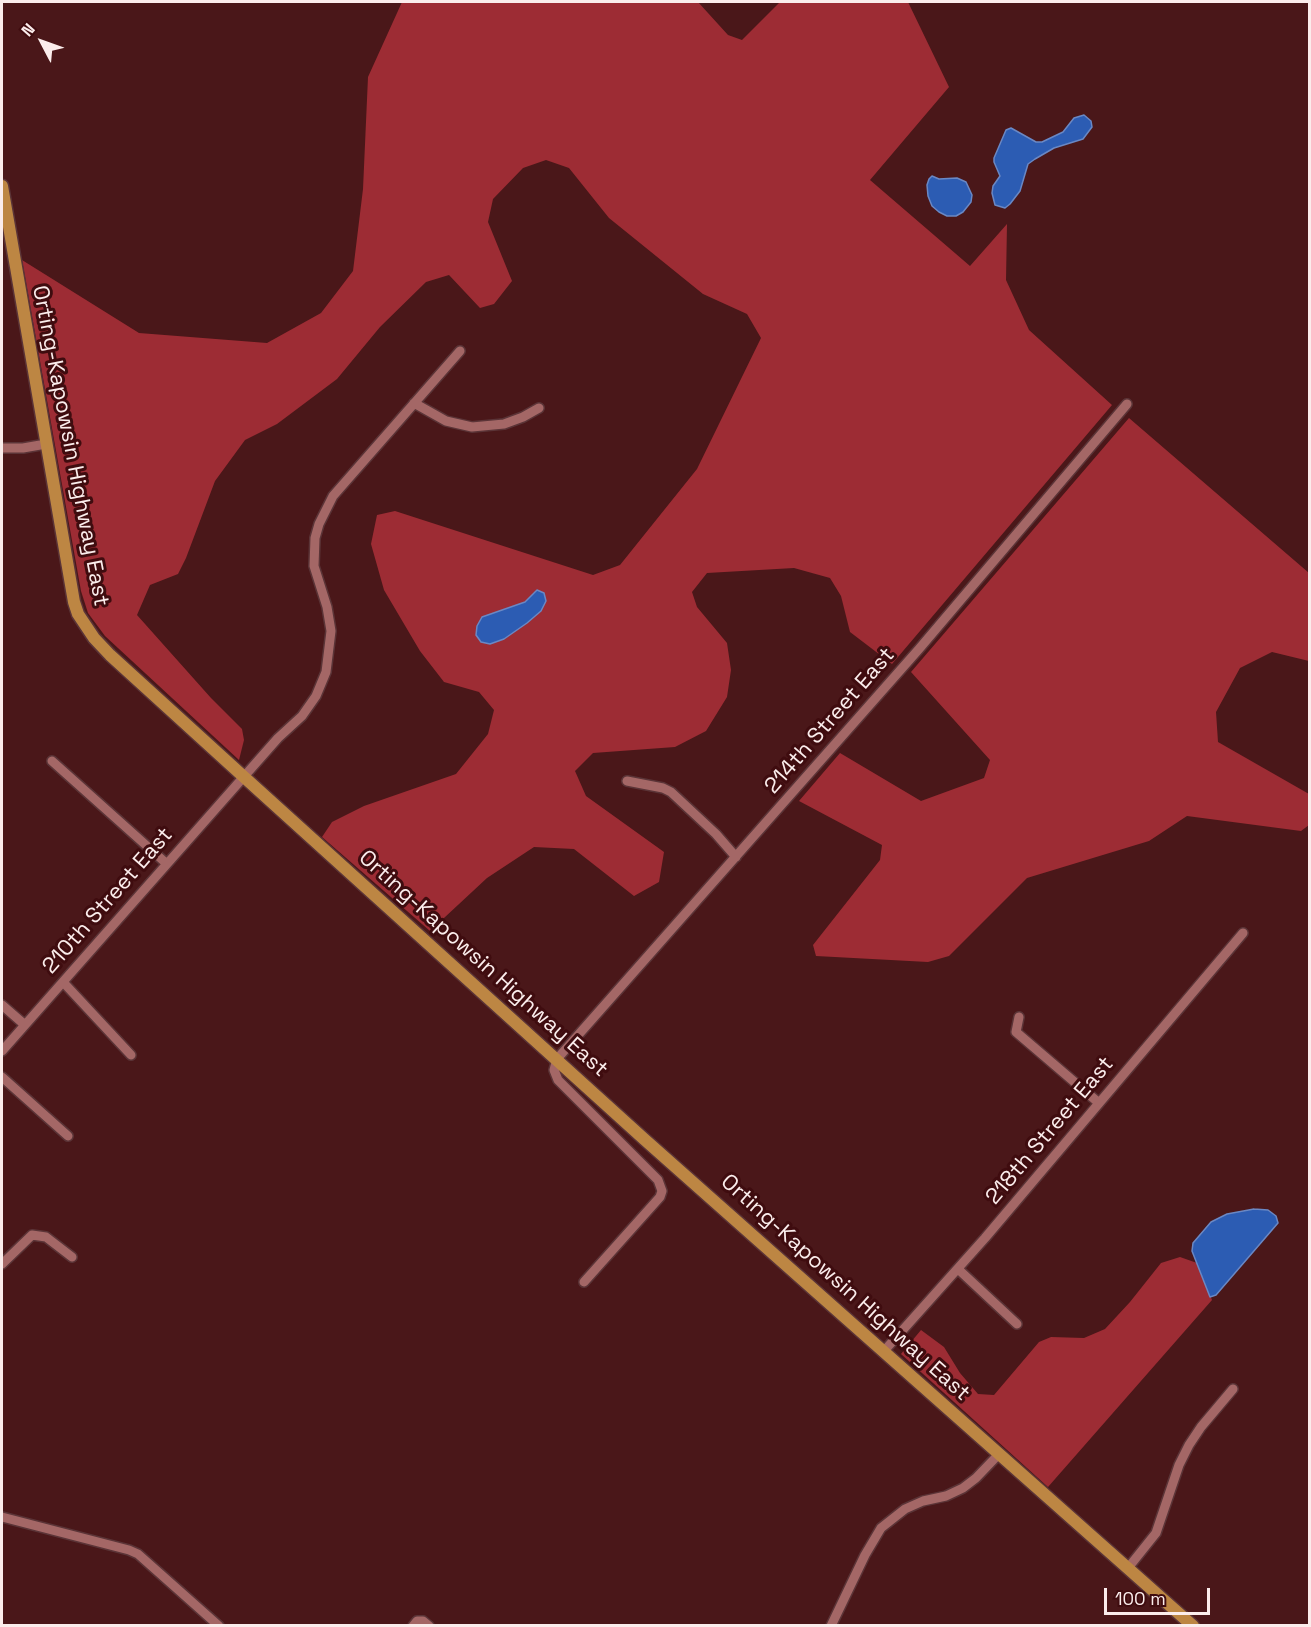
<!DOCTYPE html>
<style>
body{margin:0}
#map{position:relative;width:1311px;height:1627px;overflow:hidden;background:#4a1719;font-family:"Space Grotesk",sans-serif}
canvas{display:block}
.frame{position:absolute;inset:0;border:3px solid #fbedec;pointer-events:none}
.north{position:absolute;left:12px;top:12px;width:60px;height:60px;-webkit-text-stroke:4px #3f0c0f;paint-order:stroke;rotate:311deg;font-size:16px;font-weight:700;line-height:24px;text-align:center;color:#fbedec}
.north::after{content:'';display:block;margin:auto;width:21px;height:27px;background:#fbedec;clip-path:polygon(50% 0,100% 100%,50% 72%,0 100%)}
.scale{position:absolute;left:1104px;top:1588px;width:106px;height:27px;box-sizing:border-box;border:3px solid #fbedec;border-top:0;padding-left:8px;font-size:18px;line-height:21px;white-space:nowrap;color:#fbedec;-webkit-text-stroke:4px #3f0c0f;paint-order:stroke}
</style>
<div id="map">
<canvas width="1311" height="1627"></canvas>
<div class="frame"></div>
<div class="north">N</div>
<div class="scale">100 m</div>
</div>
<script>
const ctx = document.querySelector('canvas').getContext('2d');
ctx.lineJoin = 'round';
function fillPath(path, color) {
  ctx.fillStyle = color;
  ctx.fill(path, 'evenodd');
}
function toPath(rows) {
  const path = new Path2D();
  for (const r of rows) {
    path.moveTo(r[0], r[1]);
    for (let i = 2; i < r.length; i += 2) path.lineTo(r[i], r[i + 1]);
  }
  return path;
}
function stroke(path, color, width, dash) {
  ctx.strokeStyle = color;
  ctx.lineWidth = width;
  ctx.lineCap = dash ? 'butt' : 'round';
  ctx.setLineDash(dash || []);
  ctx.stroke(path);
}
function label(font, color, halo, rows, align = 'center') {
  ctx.font = font + ' "Space Grotesk",sans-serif';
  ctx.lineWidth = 6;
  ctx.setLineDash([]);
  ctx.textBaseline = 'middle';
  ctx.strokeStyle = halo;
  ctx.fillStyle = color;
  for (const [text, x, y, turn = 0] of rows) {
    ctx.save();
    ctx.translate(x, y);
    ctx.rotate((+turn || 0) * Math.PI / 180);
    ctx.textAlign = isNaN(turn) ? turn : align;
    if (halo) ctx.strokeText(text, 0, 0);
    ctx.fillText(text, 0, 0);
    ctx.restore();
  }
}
fillPath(toPath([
 [402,2,698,2,728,35,742,40,780,2,908,2,949,87,870,180,970,266,1007,224,1006,280,1029,330,1112,405,892,664,850,632,841,596,830,578,794,568,707,573,692,592,697,607,727,643,731,670,727,697,706,731,675,747,593,753,575,771,586,796,664,852,659,882,634,896,574,849,534,847,487,878,430,931,322,837,332,822,364,806,456,774,488,734,494,710,479,692,444,682,420,651,384,590,371,544,377,515,395,511,593,575,620,565,697,469,761,338,747,314,703,294,609,218,569,168,546,160,523,168,493,199,488,222,512,281,494,304,480,308,449,275,426,282,380,327,337,379,277,424,245,440,215,481,186,558,178,574,150,585,137,615,211,698,242,729,244,740,239,760,105,636,88,613,81,591,22,260,139,333,267,343,321,313,353,271,363,189,368,77],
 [1129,418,1309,573,1309,661,1272,652,1240,668,1216,712,1218,742,1309,794,1309,825,1301,831,1187,816,1149,841,1027,878,949,956,928,962,816,956,813,945,880,860,882,845,799,801,840,753,921,801,984,778,990,760,911,672],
 [1180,1257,1197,1263,1212,1300,1048,1487,901,1354,921,1330,944,1347,960,1373,978,1394,994,1395,1039,1342,1051,1337,1084,1338,1105,1329,1130,1302,1161,1263]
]), '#9d2c34');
const water = toPath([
 [1084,115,1091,121,1092,127,1083,139,1054,148,1035,159,1028,164,1020,191,1010,204,1005,208,995,205,992,193,993,186,1000,176,994,162,994,158,1006,130,1011,128,1036,142,1042,142,1063,132,1074,118,1084,115],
 [932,176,939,179,957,178,966,182,972,195,971,202,963,212,956,216,947,216,939,212,932,206,928,196,927,185,929,179,932,176],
 [537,590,544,593,546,601,541,611,527,623,504,639,490,644,481,642,476,635,477,626,482,617,525,602,537,590],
 [1254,1209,1268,1210,1276,1216,1278,1223,1216,1295,1210,1297,1192,1251,1193,1243,1211,1222,1227,1214,1254,1209]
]);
fillPath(water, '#2c5cb3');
stroke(water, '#6a88c4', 1.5);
const minor = toPath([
 [414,403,446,421,472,427,504,424,523,417,539,408],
 [2,448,23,448,46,444],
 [52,761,167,864],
 [627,781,663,788,671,792,716,834,736,857],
 [63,982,131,1055],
 [2,1005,25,1025],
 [1019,1017,1016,1032,1099,1103],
 [2,1051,278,738,302,716,316,696,326,672,331,631,327,607,314,566,315,538,319,524,333,496,460,351],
 [2,1077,68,1136],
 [2,1264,32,1235,46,1237,72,1257],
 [958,1269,1017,1324],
 [584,1282,660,1197,662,1191,658,1180,558,1080,554,1070,557,1059,919,649,1127,404],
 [884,1351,985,1238,1243,933],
 [2,1517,129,1550,138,1554,219,1626],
 [1128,1568,1156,1533,1179,1465,1189,1445,1201,1427,1233,1389],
 [413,1626,417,1621,423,1621,429,1626],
 [831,1626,865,1555,881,1528,905,1509,923,1501,946,1496,963,1488,976,1478,999,1454]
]);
const major = toPath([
 [2,186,74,602,78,614,94,638,110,655,244,777,644,1139,1193,1626]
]);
stroke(minor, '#5b3437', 12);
stroke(major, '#5b3437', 15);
stroke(minor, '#a46766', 9);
stroke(major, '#bd8643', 12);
label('22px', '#fbedec', '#3f0c0f', [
 ["Orting-Kapowsin Highway East",70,446,79],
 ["214th Street East",830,721,-49],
 ["210th Street East",108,901,-49],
 ["Orting-Kapowsin Highway East",483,964,42],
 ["218th Street East",1050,1131,-50],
 ["Orting-Kapowsin Highway East",845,1288,42]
]);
</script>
